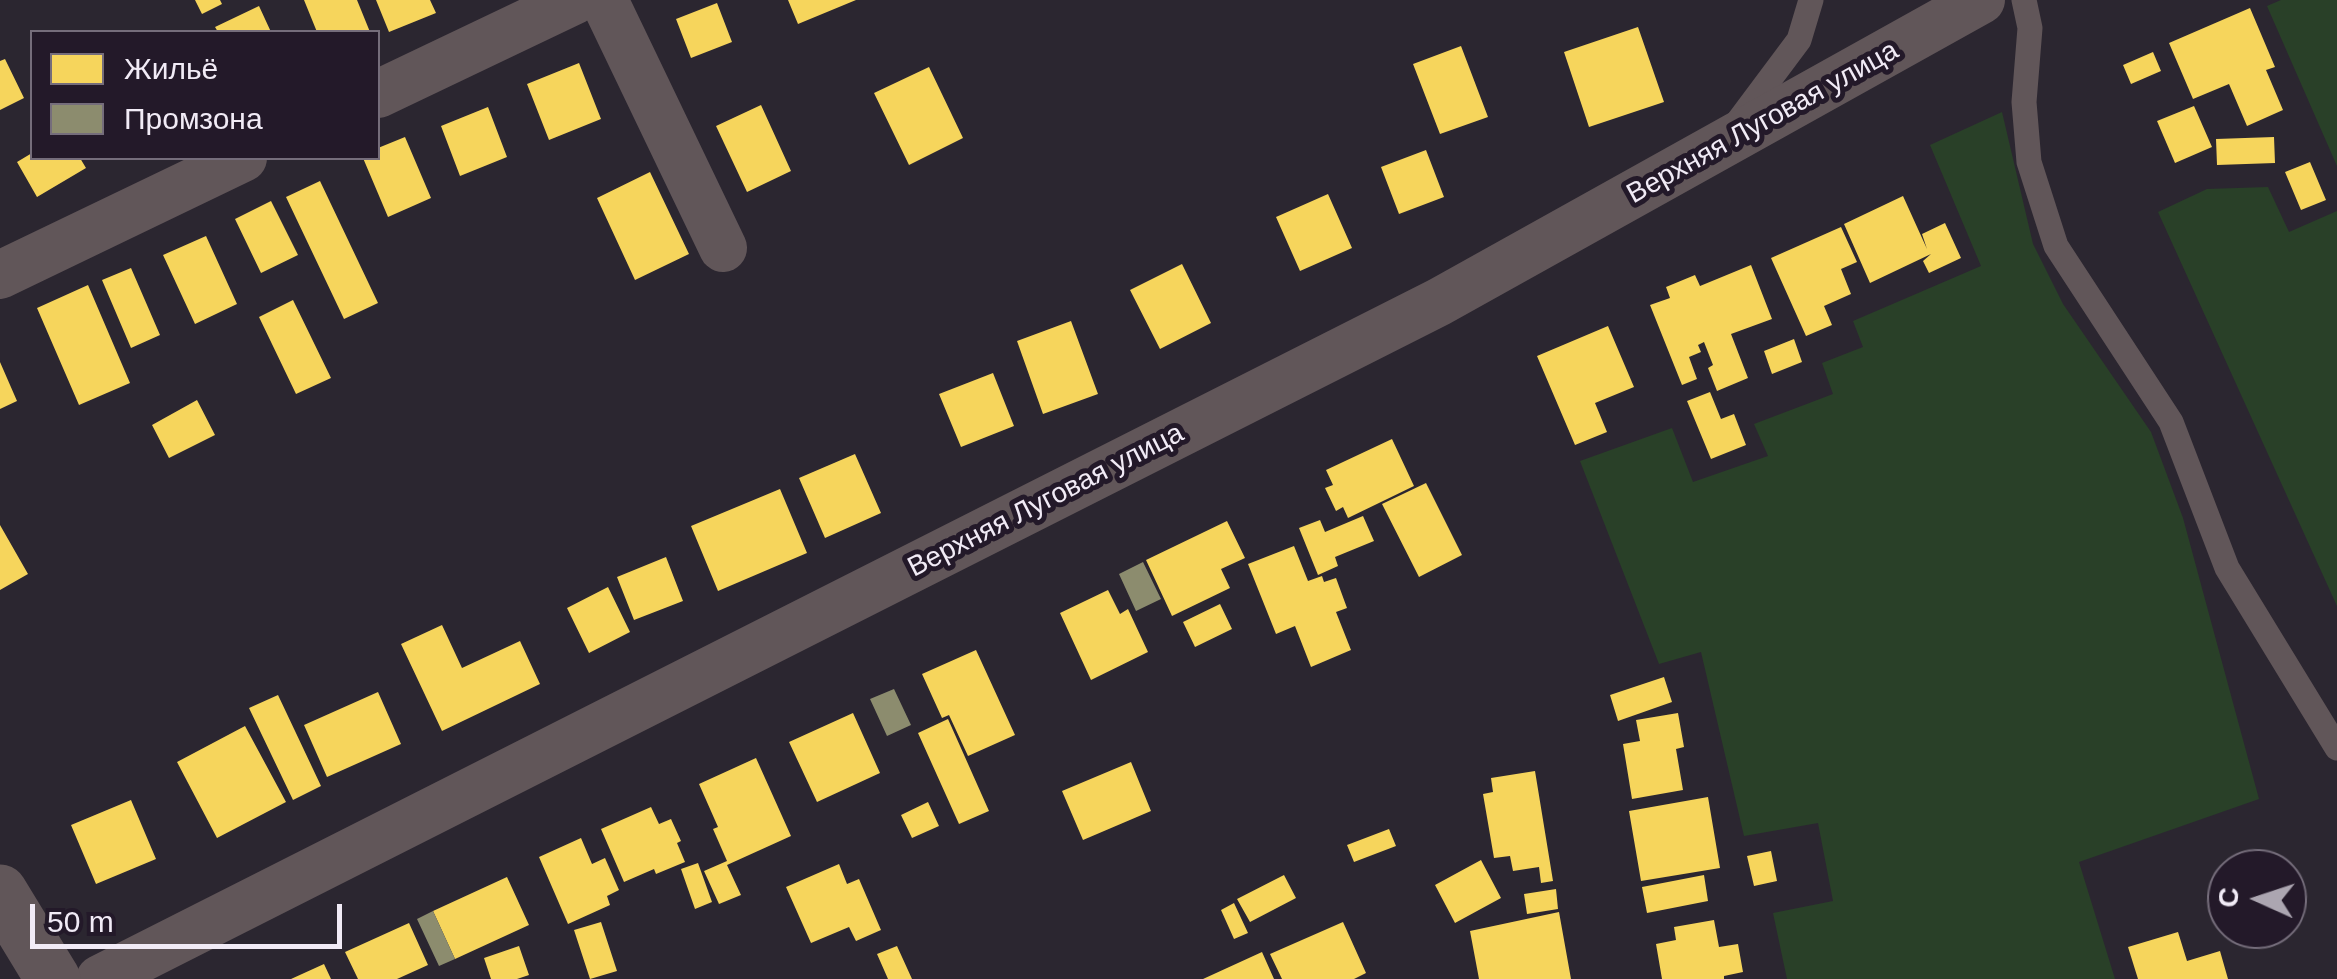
<!DOCTYPE html>
<meta charset="utf-8">
<style>
body{margin:0}
#map{position:relative;width:2337px;height:979px;overflow:hidden;background:#2b2630;font-family:Helvetica,sans-serif}
canvas{display:block}
.legend{position:absolute;left:30px;top:30px;width:350px;height:130px;box-sizing:border-box;background:#231929;border:2px solid #756d7b;margin:0;padding:12px 18px;list-style:none;font-size:30px;color:#f1ebf6}
.legend li{display:flex;align-items:center;gap:20px;height:50px}
.legend b{width:50px;border:2px solid #756d7b}
.north{position:absolute;left:2207px;top:849px;width:100px;height:100px;box-sizing:border-box;background:#231929;border:2px solid #756d7b;border-radius:50%;rotate:273deg;font-size:28px;font-weight:700;line-height:40px;text-align:center;color:#f1ebf6}
.north::after{content:'';display:block;margin:auto;width:35px;height:45px;background:#aca6b1;clip-path:polygon(50% 0,100% 100%,50% 72%,0 100%)}
.scale{position:absolute;left:30px;top:904px;width:312px;height:45px;box-sizing:border-box;border:5px solid #f1ebf6;border-top:0;padding-left:12px;font-size:30px;line-height:35px;white-space:nowrap;color:#f1ebf6;-webkit-text-stroke:8px #231929;paint-order:stroke}
</style>
<div id="map">
<canvas width="2337" height="979"></canvas>
<ul class="legend">
<li><b style="height:28px;background:#f6d55c"></b>Жильё</li>
<li><b style="height:28px;background:#8c8c6e"></b>Промзона</li>
</ul>
<div class="north">С</div>
<div class="scale">50 m</div>
</div>
<script>
const ctx = document.querySelector('canvas').getContext('2d');
ctx.lineJoin = 'round';
function fillPath(path, color) {
  ctx.fillStyle = color;
  ctx.fill(path, 'evenodd');
}
function toPath(rows) {
  const path = new Path2D();
  for (const r of rows) {
    path.moveTo(r[0], r[1]);
    for (let i = 2; i < r.length; i += 2) path.lineTo(r[i], r[i + 1]);
  }
  return path;
}
function stroke(path, color, width, dash) {
  ctx.strokeStyle = color;
  ctx.lineWidth = width;
  ctx.lineCap = dash ? 'butt' : 'round';
  ctx.setLineDash(dash || []);
  ctx.stroke(path);
}
function label(font, color, halo, rows, align = 'center') {
  ctx.font = font + ' Helvetica,sans-serif';
  ctx.lineWidth = 10;
  ctx.setLineDash([]);
  ctx.textBaseline = 'middle';
  ctx.strokeStyle = halo;
  ctx.fillStyle = color;
  for (const [text, x, y, turn = 0] of rows) {
    ctx.save();
    ctx.translate(x, y);
    ctx.rotate((+turn || 0) * Math.PI / 180);
    ctx.textAlign = isNaN(turn) ? turn : align;
    if (halo) ctx.strokeText(text, 0, 0);
    ctx.fillText(text, 0, 0);
    ctx.restore();
  }
}
fillPath(toPath([
 [2281,0,2337,0,2337,166,2267,6],
 [2002,112,2033,244,2063,304,2151,432,2183,518,2259,799,2079,862,2115,979,1787,979,1773,913,1833,901,1818,823,1744,836,1701,652,1659,664,1580,461,1672,428,1693,482,1768,456,1754,424,1833,394,1822,363,1863,347,1853,321,1981,266,1930,145],
 [2268,187,2289,232,2337,211,2337,606,2158,212,2207,189]
]), '#294028');
fillPath(toPath([
 [195,0,220,0,222,4,202,14],
 [304,0,357,0,370,32,317,32],
 [376,0,430,0,436,13,389,32],
 [788,0,856,0,798,24],
 [717,3,732,42,691,58,676,19],
 [259,6,271,32,218,32,215,27],
 [2250,8,2275,67,2266,70,2283,110,2247,126,2229,84,2193,99,2169,43],
 [1638,27,1664,102,1589,127,1564,52],
 [1461,46,1488,117,1440,134,1413,64],
 [2153,52,2161,71,2131,84,2123,65],
 [5,59,24,98,0,110,0,61],
 [579,63,601,119,549,140,527,84],
 [929,67,963,138,909,165,874,93],
 [761,105,791,171,747,192,716,126],
 [2194,106,2212,147,2175,163,2157,121],
 [488,107,507,157,460,176,441,126],
 [405,137,431,198,388,217,363,158,378,158,378,148],
 [2274,137,2275,163,2217,165,2216,139],
 [1426,150,1444,197,1399,214,1381,167],
 [32,153,32,158,80,158,86,168,37,197,17,162],
 [2310,162,2326,200,2301,210,2285,172],
 [650,172,689,254,635,280,597,198],
 [320,181,378,303,344,319,286,197],
 [1328,194,1352,248,1300,271,1276,217],
 [1903,196,1927,249,1922,234,1945,223,1961,258,1929,273,1923,261,1931,254,1870,283,1844,224],
 [271,201,298,255,261,273,235,219],
 [1841,227,1857,262,1841,269,1851,294,1824,306,1832,325,1806,336,1771,258],
 [206,236,237,304,195,324,163,255],
 [1182,264,1211,323,1160,349,1130,290],
 [1751,265,1772,319,1731,334,1748,378,1717,391,1708,368,1713,365,1704,342,1698,345,1701,352,1689,357,1697,379,1682,385,1650,305,1670,298,1666,287,1695,275,1700,286],
 [131,268,160,335,131,348,102,280],
 [88,285,130,383,79,405,37,308],
 [293,300,331,378,296,394,259,317],
 [1071,321,1098,394,1043,414,1017,341],
 [1608,326,1634,387,1595,403,1607,432,1575,445,1537,356],
 [1794,339,1802,362,1772,374,1764,351],
 [0,362,17,401,0,409],
 [993,373,1014,426,961,447,939,394],
 [1710,392,1721,419,1734,414,1746,445,1711,459,1687,401],
 [197,400,215,435,169,458,152,425],
 [1392,439,1414,486,1348,518,1343,507,1336,511,1325,488,1333,485,1326,470],
 [855,454,881,513,825,538,799,478],
 [1426,483,1462,555,1419,577,1382,504],
 [780,489,807,553,718,591,691,526],
 [1363,516,1374,541,1335,557,1338,566,1318,575,1299,528,1320,520,1325,532],
 [1227,521,1245,558,1221,569,1230,588,1172,616,1146,560],
 [0,525,28,574,0,590],
 [1294,546,1308,581,1322,576,1324,582,1336,578,1347,608,1336,612,1351,650,1311,667,1295,626,1276,634,1248,564],
 [666,557,683,601,634,620,617,577],
 [608,587,630,632,589,653,567,608],
 [1108,590,1120,614,1128,609,1148,652,1091,680,1060,613],
 [1220,604,1232,629,1195,647,1183,622],
 [442,625,462,668,520,641,540,684,442,731,401,644],
 [976,650,1015,735,968,756,949,715,942,718,922,674],
 [1664,677,1672,702,1618,721,1610,695],
 [378,692,401,744,327,777,304,725],
 [278,695,321,786,293,800,249,708],
 [853,713,880,773,817,802,789,742],
 [1678,713,1684,747,1676,749,1683,790,1632,799,1623,744,1640,741,1636,720],
 [948,719,989,811,959,824,918,733],
 [245,726,286,802,217,838,177,762],
 [756,758,791,836,727,865,741,895,719,904,704,871,727,861,713,829,718,827,699,784],
 [1131,762,1151,811,1083,840,1062,791],
 [1535,771,1553,881,1541,883,1539,867,1513,871,1510,856,1494,858,1483,794,1493,792,1491,778],
 [1708,797,1720,868,1641,881,1629,811],
 [131,800,156,859,96,884,71,825],
 [928,802,939,826,912,838,901,815],
 [651,807,659,824,671,819,681,841,677,843,685,862,656,874,654,869,624,882,601,829],
 [1389,829,1396,846,1354,862,1347,845],
 [581,838,592,864,605,858,619,890,607,896,610,905,568,924,539,857],
 [1771,851,1777,881,1754,886,1747,856],
 [1481,860,1501,898,1455,923,1435,885],
 [698,863,712,902,695,909,681,869],
 [839,864,847,884,859,879,881,930,856,941,849,927,811,943,786,887],
 [1284,875,1296,898,1250,922,1237,899],
 [1704,875,1708,901,1647,913,1642,887],
 [507,877,529,925,455,959,433,911],
 [1556,889,1558,909,1527,914,1524,894],
 [1234,903,1248,933,1234,939,1221,910],
 [1559,912,1571,979,1479,979,1470,931],
 [1714,920,1719,947,1738,944,1743,972,1724,976,1724,979,1662,979,1656,944,1676,940,1674,927],
 [601,922,617,971,590,979,574,930],
 [1343,922,1366,973,1354,979,1282,979,1270,954],
 [409,923,428,965,397,979,358,979,345,952],
 [2178,932,2187,961,2220,951,2228,979,2138,979,2128,947],
 [519,946,529,975,517,979,491,979,484,958],
 [897,946,912,979,888,979,877,954],
 [1262,952,1274,979,1203,979],
 [324,964,331,979,291,979]
]), '#f6d55c');
fillPath(toPath([
 [1143,562,1161,599,1136,611,1119,574],
 [894,689,911,725,887,736,870,699],
 [433,911,455,959,439,966,417,919]
]), '#8c8c6e');
stroke(toPath([
 [2024,0,2030,28,2024,102,2029,162,2056,246,2171,422,2227,568,2337,748],
 [1734,127,1799,40,1811,0]
]), '#615659', 25);
stroke(toPath([
 [604,0,723,248],
 [378,94,575,0],
 [0,275,243,158],
 [100,979,1439,302,1981,0]
]), '#615659', 48);
stroke(toPath([
 [0,892,53,979]
]), '#615659', 55);
label('28px', '#f1ebf6', '#231929', [
 ["Верхняя Луговая улица",1763,123,-29],
 ["Верхняя Луговая улица",1046,501,-27]
]);
</script>
